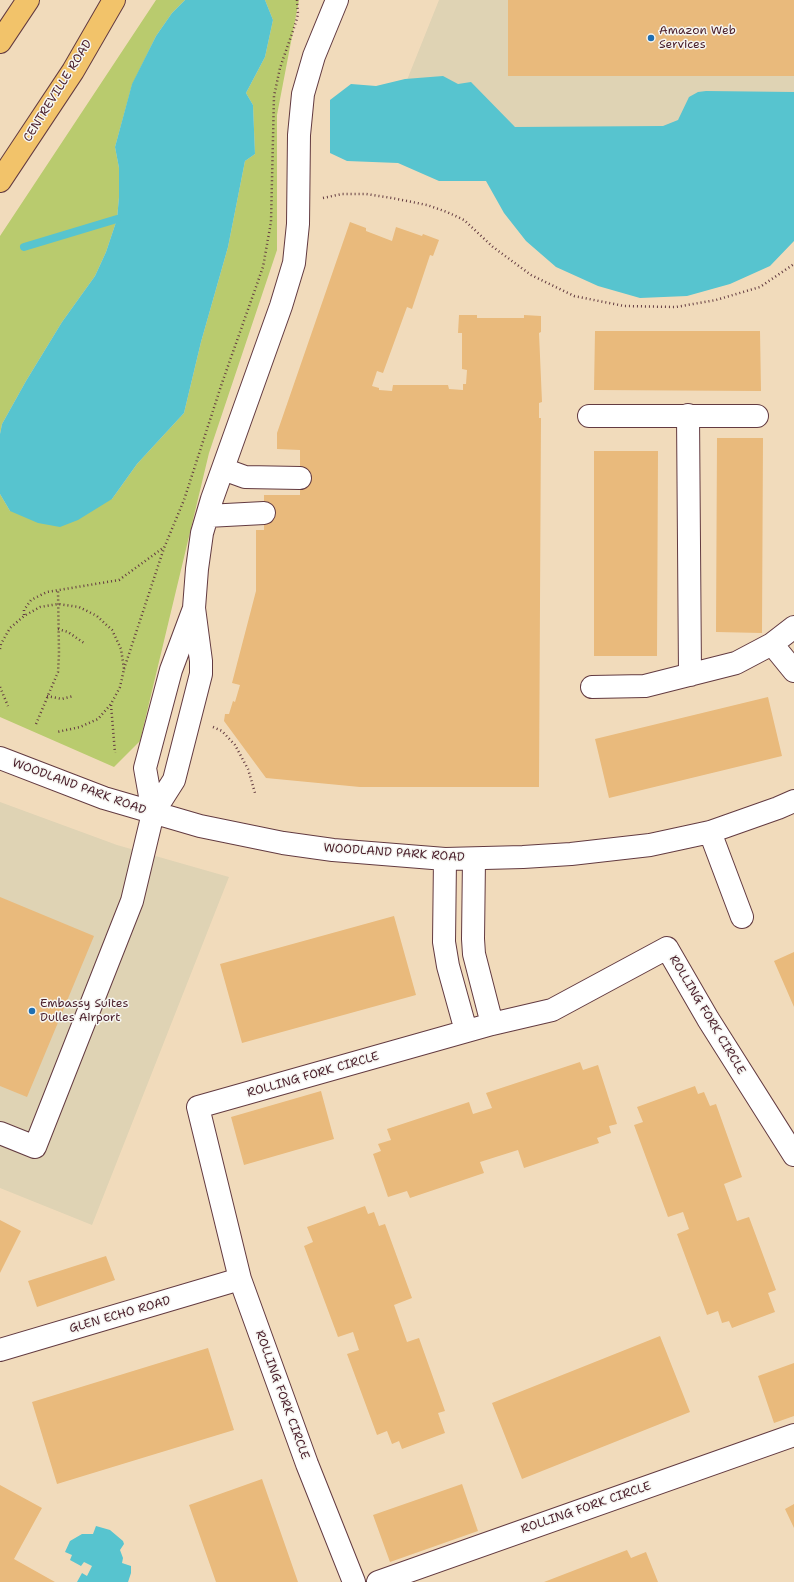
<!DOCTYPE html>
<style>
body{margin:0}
canvas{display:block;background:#f1dbbb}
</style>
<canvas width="794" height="1582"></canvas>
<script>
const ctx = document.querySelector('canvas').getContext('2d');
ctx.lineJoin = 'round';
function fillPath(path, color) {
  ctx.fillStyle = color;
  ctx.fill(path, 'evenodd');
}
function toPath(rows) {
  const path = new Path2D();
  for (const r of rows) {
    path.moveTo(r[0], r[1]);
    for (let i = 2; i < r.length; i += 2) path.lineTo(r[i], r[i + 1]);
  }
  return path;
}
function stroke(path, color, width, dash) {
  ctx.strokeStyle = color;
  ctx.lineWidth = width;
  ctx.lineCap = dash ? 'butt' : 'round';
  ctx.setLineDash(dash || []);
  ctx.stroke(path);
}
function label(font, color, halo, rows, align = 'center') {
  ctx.font = font + ' "Shantell Sans",sans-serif';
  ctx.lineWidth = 3;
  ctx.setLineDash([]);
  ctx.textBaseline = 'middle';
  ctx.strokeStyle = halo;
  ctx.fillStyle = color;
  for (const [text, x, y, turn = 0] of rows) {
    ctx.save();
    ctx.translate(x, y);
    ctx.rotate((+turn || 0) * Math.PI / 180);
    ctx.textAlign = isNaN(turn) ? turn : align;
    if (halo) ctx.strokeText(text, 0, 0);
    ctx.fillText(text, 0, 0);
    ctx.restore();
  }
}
fillPath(toPath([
 [439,0,794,0,794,143,489,146,395,110],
 [0,802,117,845,229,877,92,1225,0,1188]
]), '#dfd3b4');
fillPath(toPath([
 [156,0,185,0,172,13,156,36,132,85,115,147,119,168,119,197,117,219,106,252,95,276,62,322,26,381,2,424,0,434,0,236],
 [265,0,299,0,277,115,277,250,209,453,140,741,114,767,0,717,0,494,10,511,112,499,137,464,184,413,201,342,228,247,245,161,255,154,253,105,246,93,265,57,273,20]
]), '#b9cb6e');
fillPath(toPath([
 [185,0,265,0,273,20,265,57,246,93,253,105,255,154,245,161,228,247,201,342,184,413,137,464,112,499,78,520,60,527,38,523,10,511,0,494,0,434,2,424,26,381,62,322,95,276,106,252,117,219,119,197,119,168,115,147,132,84,156,36,172,13],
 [443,76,458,84,471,82,515,127,663,126,678,120,689,97,698,92,706,91,794,92,794,241,770,266,730,284,687,296,640,298,598,286,556,267,526,241,504,213,486,181,439,181,398,163,347,161,330,153,330,100,351,84,376,86,405,79],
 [96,1526,110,1530,123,1541,124,1544,120,1550,123,1558,122,1563,131,1566,131,1573,128,1582,77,1582,82,1573,87,1576,92,1566,84,1562,81,1566,70,1560,72,1555,65,1552,70,1541,82,1534,93,1534]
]), '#57c4cf');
stroke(toPath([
 [24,247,117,219]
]), '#57c4cf', 8);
fillPath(toPath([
 [508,0,794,0,794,76,508,76],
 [350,222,366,228,366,231,392,241,396,227,422,236,423,234,439,240,433,256,430,255,412,309,407,307,383,373,377,371,372,386,379,388,379,390,392,391,393,385,448,385,449,389,463,390,463,384,466,384,467,370,462,369,462,333,458,333,459,315,477,315,477,318,524,318,524,315,541,316,541,332,539,333,542,402,539,403,539,418,541,418,539,787,360,787,266,778,224,721,225,714,229,714,233,701,235,702,240,685,232,683,256,591,256,530,264,530,264,495,300,495,300,450,277,449,277,433],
 [595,331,760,331,761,391,594,390],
 [717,438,763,438,762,633,716,632],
 [594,451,658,451,657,656,594,656],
 [768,697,782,756,609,798,595,739],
 [0,897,94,936,27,1097,0,1086],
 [394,916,416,995,242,1043,220,964],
 [794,952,794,1007,774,961],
 [580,1062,583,1070,598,1065,617,1124,609,1126,611,1133,597,1138,599,1143,524,1168,518,1150,480,1162,484,1173,410,1198,407,1191,388,1197,373,1154,381,1151,378,1144,391,1140,387,1129,469,1102,473,1114,492,1108,486,1093],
 [695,1086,698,1094,704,1092,710,1106,716,1104,742,1177,724,1184,737,1221,749,1217,776,1290,768,1293,775,1312,732,1328,729,1321,722,1323,718,1311,707,1315,677,1234,689,1229,683,1212,668,1217,634,1125,643,1122,637,1107],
 [321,1091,334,1139,244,1165,231,1117],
 [365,1206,368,1214,374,1212,379,1226,385,1224,412,1298,394,1305,407,1342,419,1338,445,1411,438,1413,445,1433,402,1449,399,1441,392,1444,387,1431,377,1435,347,1354,359,1350,353,1332,338,1337,304,1246,313,1242,307,1227],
 [0,1220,21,1231,0,1273],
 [106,1256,115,1280,37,1307,28,1281],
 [660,1336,690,1412,522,1479,492,1403],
 [208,1348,234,1430,57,1484,32,1402],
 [794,1363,794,1416,774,1423,758,1376],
 [262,1479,298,1582,216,1582,189,1505],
 [462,1484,478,1531,390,1562,373,1515],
 [0,1485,42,1508,14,1559,55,1582,0,1582],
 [794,1504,794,1528,785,1509],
 [627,1550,631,1558,646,1552,658,1582,544,1582]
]), '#e9ba7c');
const minor = toPath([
 [688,415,690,675],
 [589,416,757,416],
 [223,469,245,477,300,478],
 [207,516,264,513],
 [772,644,794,671],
 [592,687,645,686,736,663,772,644,794,627],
 [0,758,104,798,200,826,283,843,333,850,445,859,523,857,571,854,650,845,710,832,778,808,794,801],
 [153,813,145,768,171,670,193,611],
 [710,832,742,917],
 [445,859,444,942,448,966,466,1031],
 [474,859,473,939,474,954,492,1024],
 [0,1133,35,1147,132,901,153,813,174,780,201,674,201,661,194,608,197,569,202,533,212,499,281,306,294,263,298,224,299,135,303,94,314,56,337,0],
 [0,1350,240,1279],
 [354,1582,307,1464,240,1279,198,1107,492,1024,552,1010,667,948,708,1019,794,1155],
 [378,1582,794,1435]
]);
const major = toPath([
 [0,42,28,0],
 [0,181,73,71,114,0]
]);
stroke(minor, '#633b41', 24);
stroke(major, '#633b41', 24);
stroke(toPath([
 [323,198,342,194,366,194,392,198,427,205,447,212,464,220,493,247,531,275,574,296,624,306,676,307,716,300,760,287,794,264],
 [24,615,24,610,31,600,47,592,119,580,163,548],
 [58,629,68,632,84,643],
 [0,649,1,644,10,628,24,616,40,607,58,604,79,607,97,616,112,630,121,649,124,669,120,687,111,704,98,719,80,727,57,732],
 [124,669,164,548,184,500,222,383,263,267,271,222,274,96,280,68,296,22,298,14,297,0],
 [0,687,8,706],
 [47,696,62,699,73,696],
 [111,705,115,753],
 [36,724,58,672,59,654,58,590],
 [213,727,222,731,235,745,248,769,255,793]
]), '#633b41', 2.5, [1, 3]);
stroke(minor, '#fff', 22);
stroke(major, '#f2c36a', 22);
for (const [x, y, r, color] of [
 [651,38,4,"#1f6fb2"],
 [32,1011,4,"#1f6fb2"]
]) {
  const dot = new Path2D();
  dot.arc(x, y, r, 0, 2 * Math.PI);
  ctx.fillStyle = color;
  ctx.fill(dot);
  stroke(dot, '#f6f6f2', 1.5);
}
label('12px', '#4a1f2b', '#f6f6f2', [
 ["Amazon Web",659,31],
 ["Services",659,45],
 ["Embassy Suites",40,1004],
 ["Dulles Airport",40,1018]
], 'left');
label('12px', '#4a1f2b', '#f6f6f2', [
 ["CENTREVILLE ROAD",58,91,-58],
 ["WOODLAND PARK ROAD",79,787,20],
 ["WOODLAND PARK ROAD",394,853,4],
 ["ROLLING FORK CIRCLE",707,1015,59],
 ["ROLLING FORK CIRCLE",313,1075,-16],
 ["GLEN ECHO ROAD",120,1315,-16],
 ["ROLLING FORK CIRCLE",282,1395,70],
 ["ROLLING FORK CIRCLE",586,1508,-19]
]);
</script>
